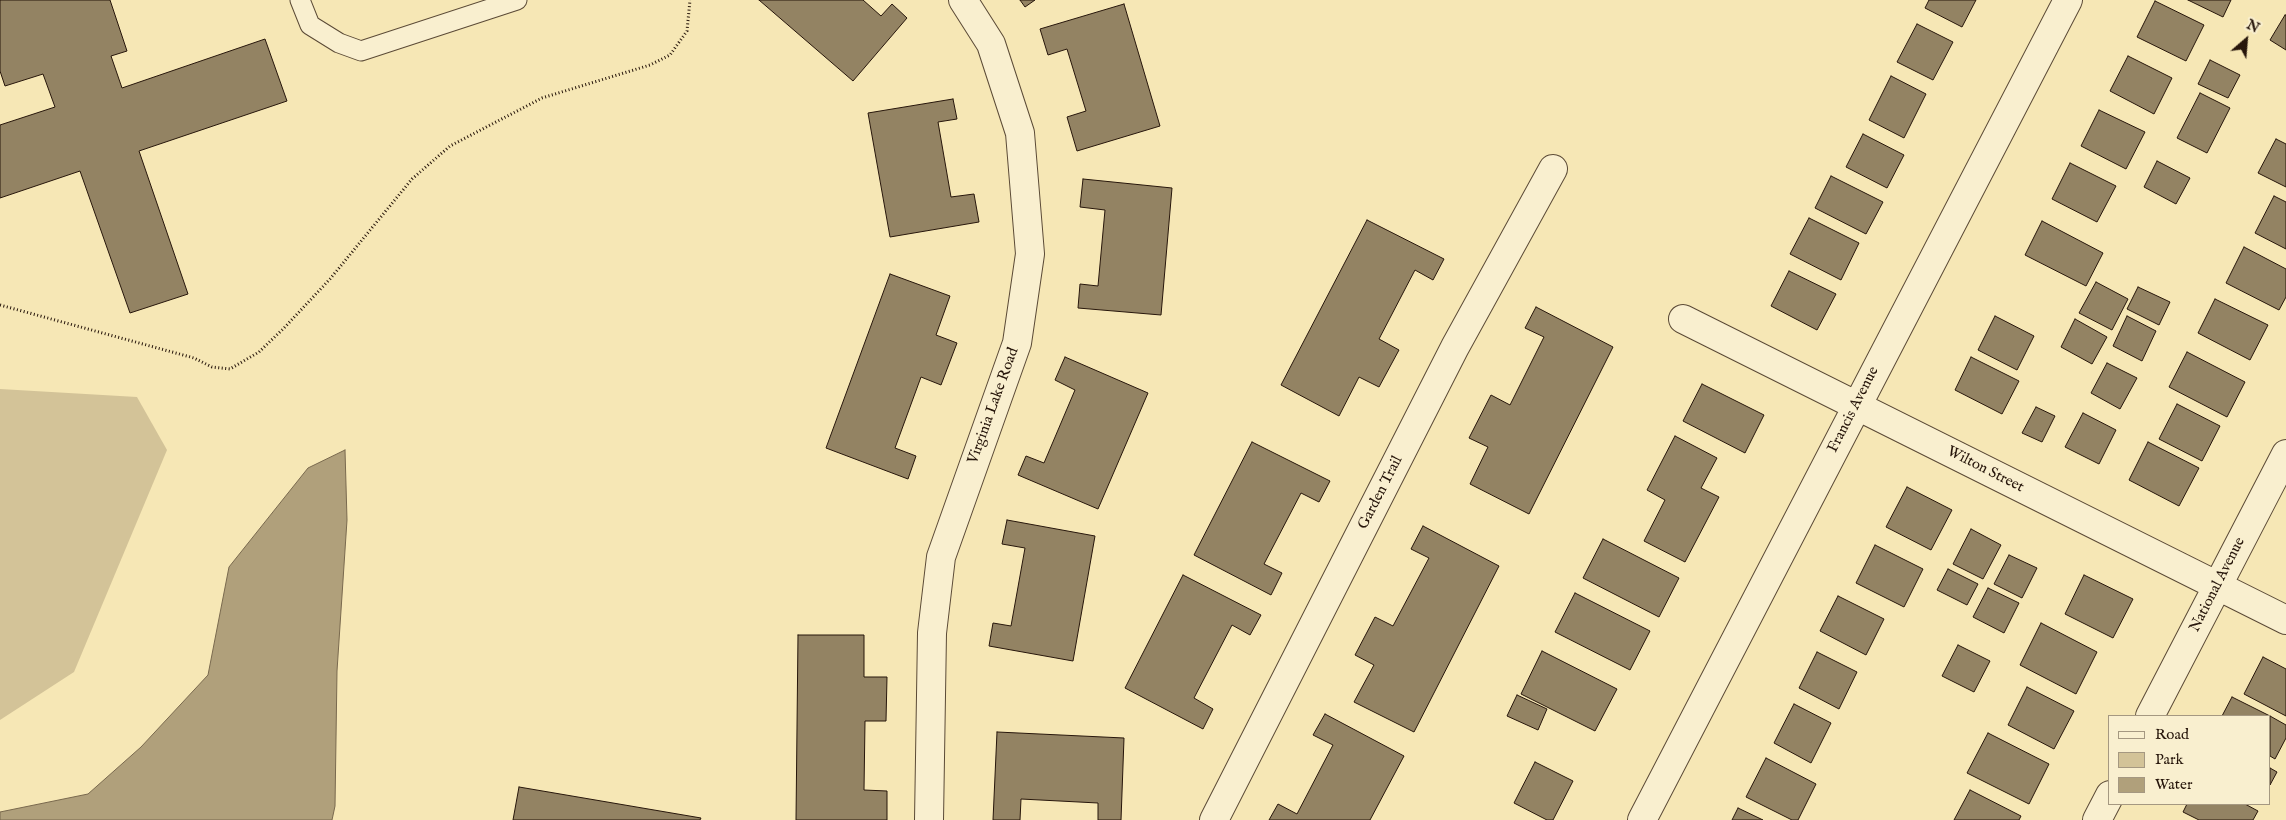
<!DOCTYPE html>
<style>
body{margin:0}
#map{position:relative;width:2286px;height:820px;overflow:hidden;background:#f6e7b5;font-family:"IM FELL English",serif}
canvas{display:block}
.legend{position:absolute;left:2108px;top:715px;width:162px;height:90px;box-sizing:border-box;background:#f9efcf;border:1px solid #a59881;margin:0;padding:6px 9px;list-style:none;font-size:15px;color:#27160b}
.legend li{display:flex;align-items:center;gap:10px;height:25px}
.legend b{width:25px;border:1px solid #a59881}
.north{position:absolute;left:2221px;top:15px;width:50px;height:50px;-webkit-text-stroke:4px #f9efcf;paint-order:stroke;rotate:27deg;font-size:14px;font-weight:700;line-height:20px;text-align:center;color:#27160b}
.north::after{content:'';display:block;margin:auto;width:18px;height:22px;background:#27160b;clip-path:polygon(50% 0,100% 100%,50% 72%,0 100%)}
</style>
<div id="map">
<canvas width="2286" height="820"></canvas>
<ul class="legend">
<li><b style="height:6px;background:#f9efcf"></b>Road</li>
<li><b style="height:14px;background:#d3c398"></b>Park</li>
<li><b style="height:14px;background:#b0a07b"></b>Water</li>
</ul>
<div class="north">N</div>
</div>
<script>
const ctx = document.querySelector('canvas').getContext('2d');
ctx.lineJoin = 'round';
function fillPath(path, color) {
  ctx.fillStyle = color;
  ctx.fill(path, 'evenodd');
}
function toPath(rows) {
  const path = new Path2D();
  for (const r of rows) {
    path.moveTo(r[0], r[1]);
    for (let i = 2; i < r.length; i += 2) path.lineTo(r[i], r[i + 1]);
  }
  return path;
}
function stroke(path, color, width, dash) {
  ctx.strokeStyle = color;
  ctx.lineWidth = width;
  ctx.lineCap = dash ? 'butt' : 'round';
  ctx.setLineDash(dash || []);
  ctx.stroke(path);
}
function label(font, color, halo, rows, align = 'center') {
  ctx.font = font + ' "IM FELL English",serif';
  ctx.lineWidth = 4;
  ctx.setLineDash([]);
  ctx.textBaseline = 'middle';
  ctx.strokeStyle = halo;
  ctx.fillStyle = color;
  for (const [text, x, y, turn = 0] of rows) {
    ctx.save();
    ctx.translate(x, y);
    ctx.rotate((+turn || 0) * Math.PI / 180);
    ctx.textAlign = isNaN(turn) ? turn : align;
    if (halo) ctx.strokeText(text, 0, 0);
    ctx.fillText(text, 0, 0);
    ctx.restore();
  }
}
fillPath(toPath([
 [0,389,137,397,167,450,74,672,0,720]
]), '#d3c398');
const water = toPath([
 [345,450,347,520,337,671,335,806,332,820,0,820,0,812,88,794,141,747,208,675,229,567,308,468,345,450]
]);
fillPath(water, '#b0a07b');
stroke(water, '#79694e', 1);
const building = toPath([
 [0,0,110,0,127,51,111,56,122,88,265,39,287,101,139,151,188,294,130,313,80,171,0,198,0,125,55,107,43,74,5,86,0,71,0,0],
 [759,0,863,0,881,16,892,4,907,18,853,81,759,0],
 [1020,0,1035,0,1025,7,1020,0],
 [1929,0,1976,0,1962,27,1925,8,1929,0],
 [2188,0,2231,0,2223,17,2188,0],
 [2155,1,2204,25,2186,61,2137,37,2155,1],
 [1124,4,1160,126,1077,151,1067,117,1086,111,1067,49,1048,55,1040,29,1124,4],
 [2285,15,2286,15,2286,50,2270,40,2285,15],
 [1917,24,1953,42,1933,80,1897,62,1917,24],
 [2128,56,2172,78,2154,114,2110,91,2128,56],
 [2210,60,2240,75,2228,98,2198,84,2210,60],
 [1891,76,1926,94,1904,138,1869,120,1891,76],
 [2200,93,2230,108,2207,153,2177,138,2200,93],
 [953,99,957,119,938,122,951,197,974,194,979,222,890,237,868,113,953,99],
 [2099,110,2145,132,2126,169,2081,146,2099,110],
 [1863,134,1904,155,1887,188,1846,167,1863,134],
 [2276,139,2286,144,2286,187,2258,173,2276,139],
 [2157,161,2190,178,2176,204,2144,187,2157,161],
 [2070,163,2116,186,2097,222,2052,199,2070,163],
 [1831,176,1883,202,1866,234,1815,208,1831,176],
 [1083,179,1172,188,1161,315,1078,308,1080,284,1098,286,1105,210,1080,207,1083,179],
 [2274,196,2286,202,2286,249,2255,233,2274,196],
 [1809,218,1859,243,1841,280,1790,254,1809,218],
 [1367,220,1444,259,1433,280,1415,270,1379,339,1399,350,1379,387,1359,377,1339,416,1281,385,1367,220],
 [2042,221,2103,253,2086,286,2025,255,2042,221],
 [2244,247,2286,269,2286,297,2279,310,2226,283,2244,247],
 [1789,271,1836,294,1817,330,1771,306,1789,271],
 [890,274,950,296,936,335,957,343,941,385,921,377,895,448,916,456,908,479,826,448,890,274],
 [2096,282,2128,299,2112,330,2079,313,2096,282],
 [2138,287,2170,302,2159,325,2127,309,2138,287],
 [2215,299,2268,325,2250,360,2198,333,2215,299],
 [1536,307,1613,347,1529,514,1470,484,1488,447,1469,438,1491,395,1510,405,1544,337,1525,328,1536,307],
 [1995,316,2034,336,2017,370,1978,350,1995,316],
 [2127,316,2156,331,2142,361,2113,346,2127,316],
 [2075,319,2107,337,2092,364,2061,347,2075,319],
 [2187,352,2245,382,2227,417,2169,387,2187,352],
 [1065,357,1148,393,1098,509,1018,475,1026,456,1044,463,1075,390,1055,380,1065,357],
 [1971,357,2019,381,2002,414,1955,390,1971,357],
 [2107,363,2137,378,2120,409,2091,393,2107,363],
 [1702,384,1764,415,1745,453,1683,421,1702,384],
 [2177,404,2220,426,2202,461,2159,439,2177,404],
 [2036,407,2055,416,2042,442,2022,433,2036,407],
 [2083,413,2116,430,2099,464,2065,447,2083,413],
 [1675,436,1717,458,1701,488,1719,497,1685,562,1644,541,1665,500,1647,490,1675,436],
 [1252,442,1330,481,1319,502,1301,493,1264,564,1282,573,1271,595,1194,555,1252,442],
 [2148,442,2199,468,2179,506,2129,480,2148,442],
 [1907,487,1952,510,1931,550,1886,527,1907,487],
 [1007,520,1095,536,1073,661,989,646,993,623,1011,626,1025,548,1002,544,1007,520],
 [1423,526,1499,566,1414,732,1354,702,1374,665,1355,655,1375,617,1393,626,1429,558,1411,549,1423,526],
 [1971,529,2001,545,1983,579,1953,564,1971,529],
 [1603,539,1679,578,1659,617,1583,578,1603,539],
 [1875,545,1923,569,1904,607,1856,583,1875,545],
 [2009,555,2037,568,2022,598,1994,584,2009,555],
 [1948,569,1978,584,1967,605,1937,590,1948,569],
 [1183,575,1261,615,1250,635,1232,625,1194,698,1213,709,1203,729,1125,688,1183,575],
 [2084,575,2133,599,2113,638,2065,614,2084,575],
 [1988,588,2019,603,2004,633,1973,617,1988,588],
 [1575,593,1650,631,1630,670,1555,632,1575,593],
 [1838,596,1884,619,1866,655,1820,631,1838,596],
 [2041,623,2097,652,2076,694,2020,665,2041,623],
 [798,635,864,635,864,677,887,677,886,721,865,721,864,790,887,791,887,820,796,820,798,635],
 [1958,645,1990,661,1974,692,1942,676,1958,645],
 [1542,651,1617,689,1595,731,1521,694,1542,651],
 [1817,652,1857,672,1839,709,1799,688,1817,652],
 [2263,657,2286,669,2286,716,2244,694,2263,657],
 [2027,687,2074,711,2054,749,2008,725,2027,687],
 [1517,695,1547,709,1538,730,1507,716,1517,695],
 [2232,697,2270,716,2222,716,2232,697],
 [1794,704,1831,723,1811,763,1774,743,1794,704],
 [1325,714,1404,756,1370,820,1269,820,1278,804,1297,814,1333,745,1313,735,1325,714],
 [2270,716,2286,725,2286,738,2275,759,2270,756,2270,716],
 [997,732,1124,738,1121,820,1098,820,1098,803,1021,799,1020,820,993,820,997,732],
 [1988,733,2049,764,2029,804,1967,773,1988,733],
 [1766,758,1816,784,1798,820,1792,820,1746,797,1766,758],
 [1535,762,1573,781,1553,820,1547,820,1514,803,1535,762],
 [2270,768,2277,772,2270,785,2270,768],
 [519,787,701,818,700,820,513,820,519,787],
 [1970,790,2021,816,2019,820,1954,820,1970,790],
 [2187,804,2245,804,2258,811,2253,820,2199,820,2183,812,2187,804],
 [1738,808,1763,820,1732,820,1738,808]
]);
fillPath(building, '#938363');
stroke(building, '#27160b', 1);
const service = toPath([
 [300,0,310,25,339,43,361,51,517,0]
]);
const minor = toPath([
 [1683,319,2286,620],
 [2150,716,2286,454],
 [929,820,932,633,941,557,1017,343,1030,254,1020,133,991,44,963,0],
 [1214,820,1455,347,1553,169],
 [1642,820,2068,0],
 [2097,820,2110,795]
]);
stroke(service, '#5b4a36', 21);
stroke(minor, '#5b4a36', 30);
stroke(toPath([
 [0,305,194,358,212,367,230,369,259,352,284,328,330,279,412,179,450,146,542,98,650,65,670,55,687,31,690,0]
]), '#27160b', 3, [1, 2.5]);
stroke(service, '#f9efcf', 19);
stroke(minor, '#f9efcf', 28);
label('15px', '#27160b', '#f9efcf', [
 ["Virginia Lake Road",994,406,-70],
 ["Francis Avenue",1854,410,-63],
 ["Wilton Street",1985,470,27],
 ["Garden Trail",1381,493,-63],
 ["National Avenue",2218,585,-63]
]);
</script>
